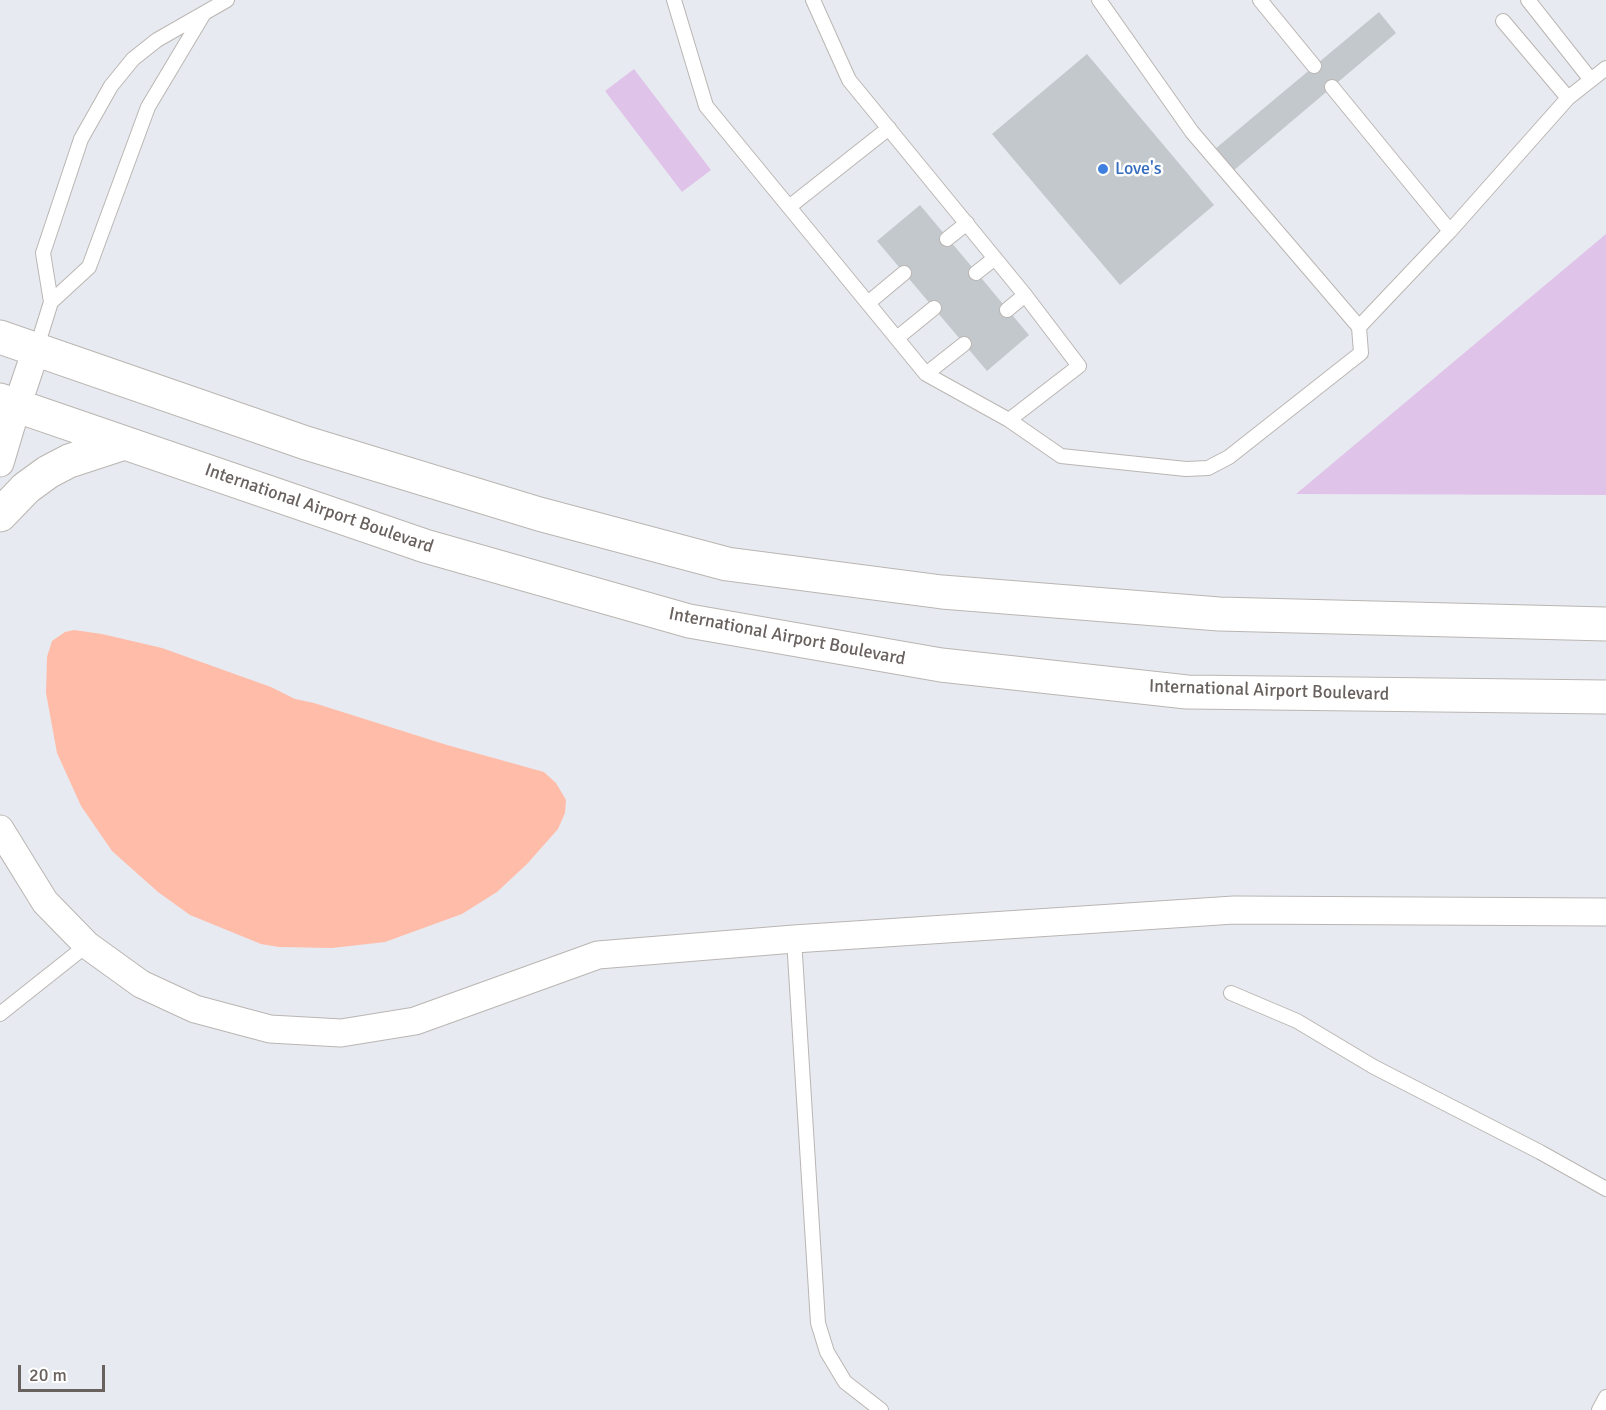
<!DOCTYPE html>
<style>
body{margin:0}
#map{position:relative;width:1606px;height:1410px;overflow:hidden;background:#e7ebf1;font-family:Signika,sans-serif}
canvas{display:block}
.scale{position:absolute;left:18px;top:1365px;width:87px;height:27px;box-sizing:border-box;border:3px solid #68615e;border-top:0;padding-left:8px;font-size:18px;line-height:21px;white-space:nowrap;color:#68615e;-webkit-text-stroke:4px #fff;paint-order:stroke}
</style>
<div id="map">
<canvas width="1606" height="1410"></canvas>
<div class="scale">20 m</div>
</div>
<script>
const ctx = document.querySelector('canvas').getContext('2d');
ctx.lineJoin = 'round';
function fillPath(path, color) {
  ctx.fillStyle = color;
  ctx.fill(path, 'evenodd');
}
function toPath(rows) {
  const path = new Path2D();
  for (const r of rows) {
    path.moveTo(r[0], r[1]);
    for (let i = 2; i < r.length; i += 2) path.lineTo(r[i], r[i + 1]);
  }
  return path;
}
function stroke(path, color, width, dash) {
  ctx.strokeStyle = color;
  ctx.lineWidth = width;
  ctx.lineCap = dash ? 'butt' : 'round';
  ctx.setLineDash(dash || []);
  ctx.stroke(path);
}
function label(font, color, halo, rows, align = 'center') {
  ctx.font = font + ' Signika,sans-serif';
  ctx.lineWidth = 5;
  ctx.setLineDash([]);
  ctx.textBaseline = 'middle';
  ctx.strokeStyle = halo;
  ctx.fillStyle = color;
  for (const [text, x, y, turn = 0] of rows) {
    ctx.save();
    ctx.translate(x, y);
    ctx.rotate((+turn || 0) * Math.PI / 180);
    ctx.textAlign = isNaN(turn) ? turn : align;
    if (halo) ctx.strokeText(text, 0, 0);
    ctx.fillText(text, 0, 0);
    ctx.restore();
  }
}
fillPath(toPath([
 [634,69,711,170,682,192,605,91],
 [1606,234,1606,495,1296,494]
]), '#e0c3e8');
fillPath(toPath([
 [74,630,102,634,162,648,271,687,295,699,314,703,447,745,544,772,556,783,566,800,565,813,558,829,527,864,497,892,462,914,385,942,332,948,279,947,261,944,190,915,158,892,112,851,81,806,57,753,46,693,47,657,52,641,65,632]
]), '#ffbca9');
fillPath(toPath([
 [1379,12,1396,33,1233,171,1215,149],
 [1087,54,1214,205,1120,285,992,134],
 [920,205,1029,335,987,371,877,241]
]), '#c3c8cc');
const lane = toPath([
 [674,0,706,106,789,207],
 [813,0,849,80,1025,295,1079,366,1009,420],
 [1099,0,1192,132,1359,327],
 [1260,0,1314,66],
 [1528,0,1591,80],
 [1503,21,1568,98],
 [1332,87,1450,231,1568,98,1606,68],
 [889,128,789,207,926,374,1009,420,1061,456,1186,469,1208,468,1229,457,1361,353,1359,327,1450,231],
 [947,239,967,223],
 [976,273,995,258],
 [51,302,89,267,148,107,203,15],
 [868,303,904,273],
 [1007,310,1025,295],
 [897,338,934,308],
 [36,350,51,302,43,253,81,139,111,86,133,59,157,40,227,0],
 [926,374,964,344],
 [794,939,818,1323,827,1352,845,1382,881,1410],
 [1231,993,1297,1021,1374,1067,1540,1152,1606,1189],
 [0,1014,87,945],
 [1599,1410,1606,1397]
]);
const street = toPath([
 [0,463,17,406,36,350],
 [0,829,45,902,87,945,141,984,195,1009,270,1029,341,1033,415,1021,598,955,794,939,1234,910,1606,912]
]);
const secondary = toPath([
 [0,337,306,443,539,514,727,564,942,592,1219,614,1606,624],
 [0,400,425,546,689,621,941,665,1187,692,1606,697],
 [0,515,26,488,48,472,69,461,124,443]
]);
stroke(lane, '#bab5b2', 16);
stroke(street, '#bab5b2', 29);
stroke(secondary, '#bab5b1', 35);
stroke(lane, '#fff', 14);
stroke(street, '#fff', 27);
stroke(secondary, '#fff', 33);
for (const [x, y, r, color] of [
 [1103,169,6,"#3f7fe0"]
]) {
  const dot = new Path2D();
  dot.arc(x, y, r, 0, 2 * Math.PI);
  ctx.fillStyle = color;
  ctx.fill(dot);
  stroke(dot, '#fff', 2);
}
label('18px', '#366cbe', '#fff', [
 ["Love's",1115,169]
], 'left');
label('18px', '#68615e', '#fff', [
 ["International Airport Boulevard",319,509,19],
 ["International Airport Boulevard",787,637,11],
 ["International Airport Boulevard",1269,691,2]
]);
</script>
